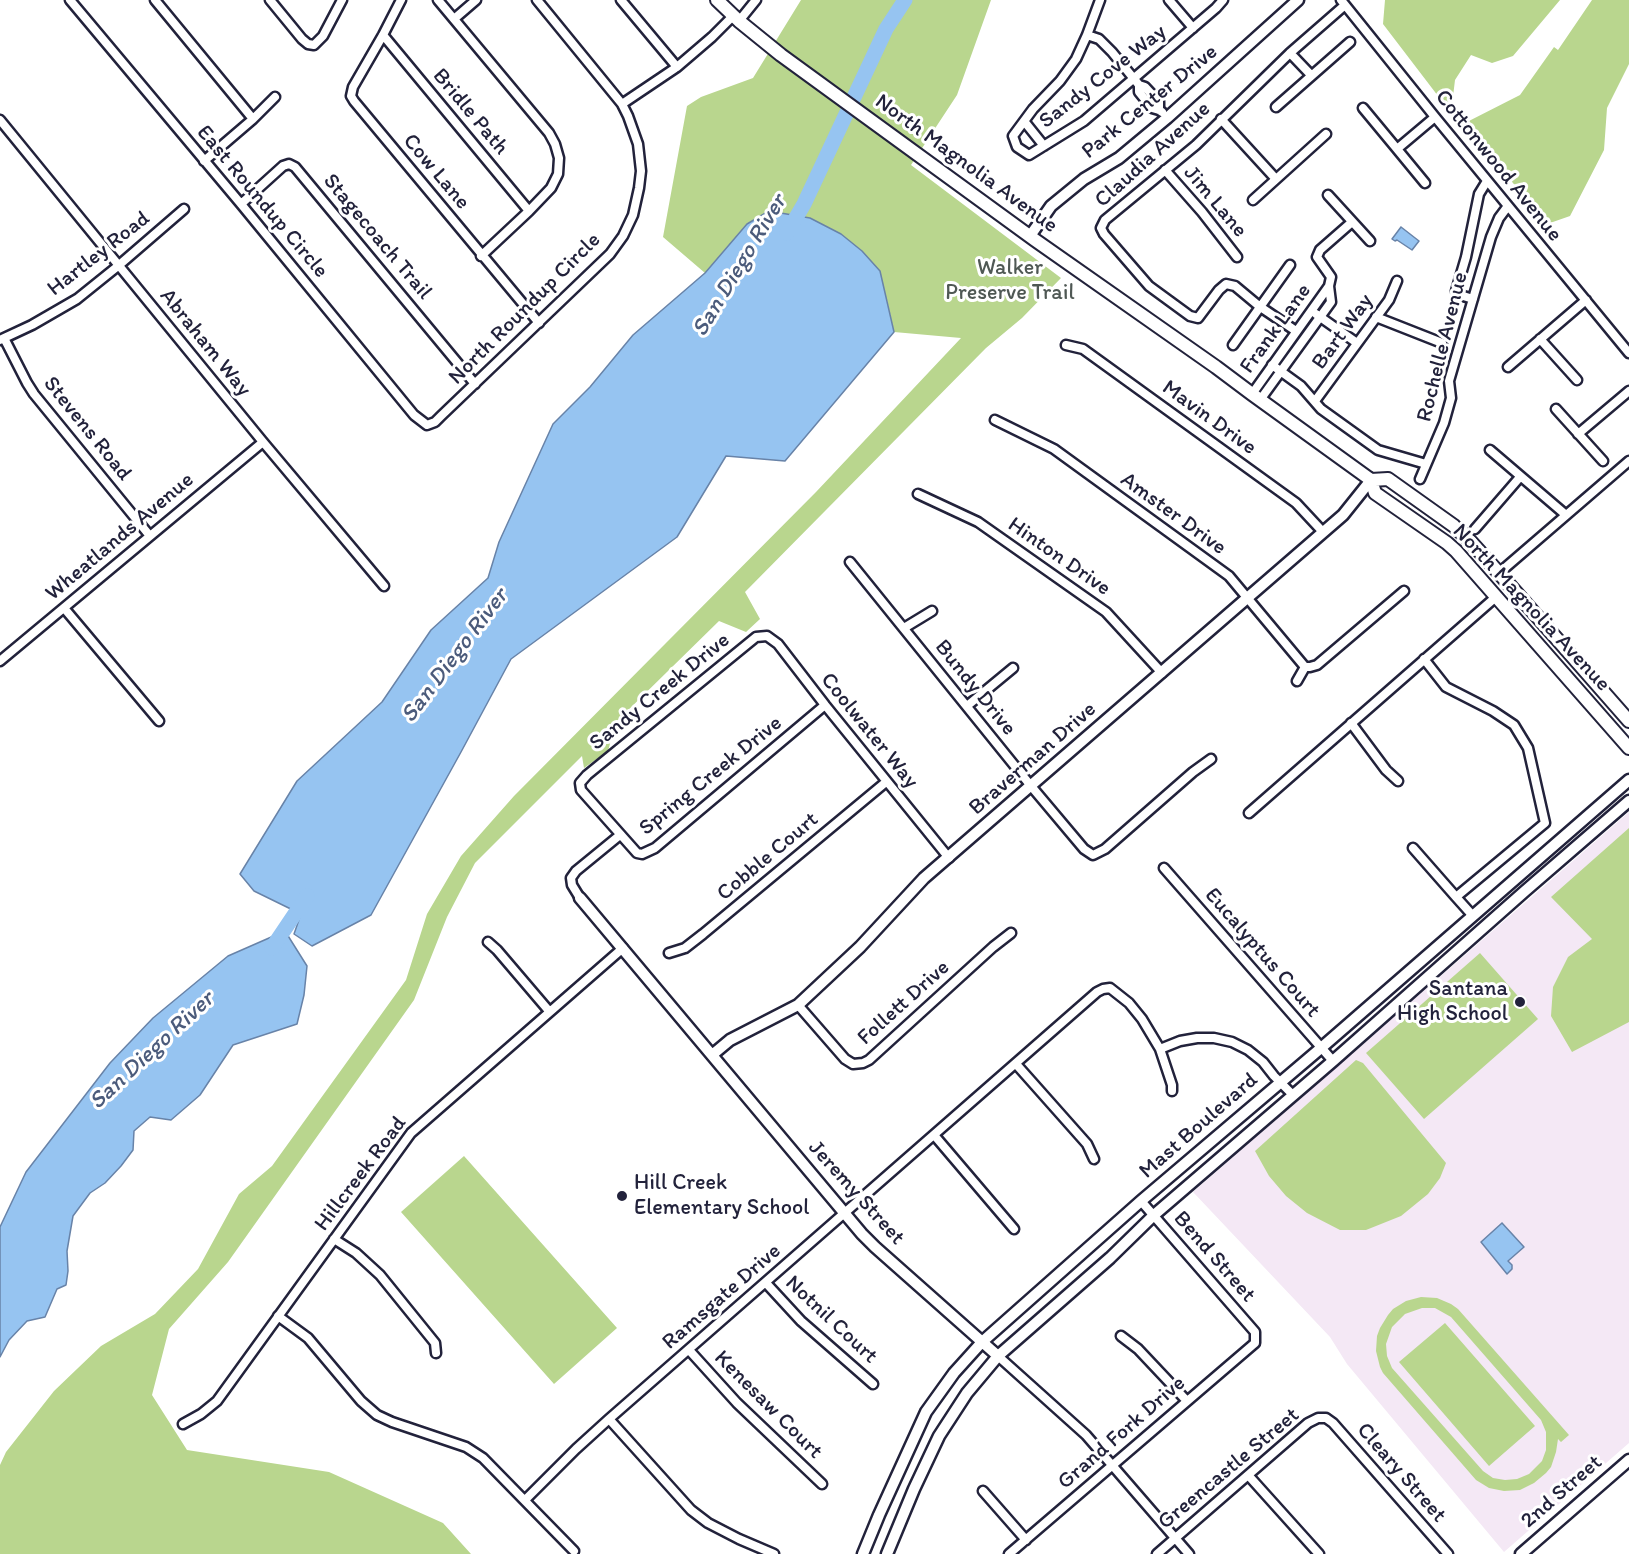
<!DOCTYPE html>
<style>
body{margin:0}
canvas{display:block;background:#fff}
</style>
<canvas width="1629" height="1554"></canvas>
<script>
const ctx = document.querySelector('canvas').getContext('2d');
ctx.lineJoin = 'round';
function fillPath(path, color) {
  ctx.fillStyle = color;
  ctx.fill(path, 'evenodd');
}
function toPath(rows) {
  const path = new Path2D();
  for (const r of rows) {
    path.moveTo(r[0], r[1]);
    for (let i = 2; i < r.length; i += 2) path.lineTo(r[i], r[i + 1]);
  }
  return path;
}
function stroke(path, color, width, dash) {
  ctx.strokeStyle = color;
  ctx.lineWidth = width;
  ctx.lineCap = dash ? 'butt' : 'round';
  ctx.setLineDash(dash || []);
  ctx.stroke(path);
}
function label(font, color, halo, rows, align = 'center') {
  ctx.font = font + ' Itim,sans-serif';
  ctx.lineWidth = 6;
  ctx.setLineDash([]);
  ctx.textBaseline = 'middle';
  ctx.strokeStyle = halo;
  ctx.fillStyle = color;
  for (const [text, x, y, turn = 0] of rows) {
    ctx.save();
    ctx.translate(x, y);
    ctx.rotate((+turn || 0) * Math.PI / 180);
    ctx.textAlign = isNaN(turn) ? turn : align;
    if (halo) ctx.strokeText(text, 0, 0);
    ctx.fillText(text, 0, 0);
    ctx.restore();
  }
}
fillPath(toPath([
 [1629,812,1629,1443,1504,1552,1347,1364,1330,1337,1193,1192]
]), '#f4e8f5');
fillPath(toPath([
 [801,0,991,0,957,95,911,165,1061,278,1022,318,986,348,745,592,760,619,746,632,719,621,616,722,608,751,584,768,582,756,475,863,447,917,414,1000,228,1262,169,1329,152,1395,187,1450,329,1472,443,1523,471,1554,0,1554,0,1465,6,1452,54,1391,101,1346,155,1314,198,1269,239,1194,272,1166,406,980,427,914,461,856,514,796,816,492,961,338,894,332,887,300,862,251,841,234,809,218,747,224,705,273,663,237,687,106,701,97,753,78],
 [1385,0,1560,0,1513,56,1492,63,1471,55,1455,80,1451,113,1383,24],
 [1592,0,1629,0,1629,64,1607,108,1604,150,1570,216,1550,223,1524,196,1463,124,1520,95,1554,47,1558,50],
 [1629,828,1629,1022,1572,1052,1551,1016,1553,987,1568,957,1592,939,1551,897],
 [1480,953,1538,1019,1424,1119,1366,1053],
 [1356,1060,1363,1063,1446,1163,1440,1178,1428,1194,1401,1216,1366,1230,1340,1230,1307,1213,1286,1196,1269,1176,1255,1151],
 [464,1156,617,1328,554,1384,401,1212],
 [1421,1297,1437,1298,1451,1304,1458,1309,1569,1435,1561,1442,1558,1439,1556,1452,1551,1467,1546,1473,1534,1483,1520,1490,1504,1491,1489,1488,1476,1480,1383,1373,1380,1367,1376,1351,1377,1336,1380,1328,1388,1315,1393,1309,1406,1301],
 [1422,1308,1435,1308,1451,1317,1541,1420,1546,1432,1546,1450,1542,1461,1529,1474,1517,1479,1505,1480,1493,1478,1483,1471,1392,1368,1387,1356,1386,1344,1392,1327,1405,1314],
 [1445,1323,1535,1426,1489,1466,1399,1362]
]), '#b9d68e');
const water = toPath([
 [769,211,810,218,841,234,862,251,880,271,894,332,785,461,726,456,677,537,511,659,461,752,371,915,312,946,294,934,301,914,254,891,240,874,297,781,382,702,431,630,488,578,499,542,553,424,590,387,633,335,705,273,747,224,769,211],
 [1401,227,1419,241,1412,250,1397,240,1395,241,1392,239,1401,227],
 [285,931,307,966,304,995,297,1024,233,1045,200,1095,171,1120,150,1117,134,1131,133,1150,121,1166,105,1183,90,1193,73,1216,67,1251,68,1271,66,1285,57,1289,45,1317,27,1321,9,1340,0,1357,0,1227,26,1172,110,1063,153,1018,228,956,285,931],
 [1502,1223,1524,1247,1508,1261,1512,1265,1512,1269,1507,1274,1481,1242,1502,1223]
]);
fillPath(water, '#96c4f1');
stroke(water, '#6883a8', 1.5);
stroke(toPath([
 [787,233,804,204,886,29,905,0],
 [272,948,307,896]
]), '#96c4f1', 15);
const minor = toPath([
 [70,0,241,204,414,415,427,425,435,422,441,416,610,254,623,236,633,215,639,188,641,171,638,144,628,116,622,104,537,0],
 [155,0,253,119],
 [270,0,302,39,308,44,314,45,323,36,342,0],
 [401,0,383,35,353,87,351,96,354,101,539,323],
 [438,0,549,133,555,144,559,158,558,174,551,188,529,211,481,256],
 [621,0,677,67],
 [1100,0,1087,35,1076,59,1060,81,1033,109,1013,136,1017,147,1029,155,1084,121,1216,8,1223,0],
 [1169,0,1193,28],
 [1341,0,1435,117,1629,353],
 [454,19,476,0],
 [739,21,756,0],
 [383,35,529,211],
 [1087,35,1099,39,1112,52,1139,85,1145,87,1159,102,1159,110],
 [1290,53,1311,75],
 [1139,85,1139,92,1152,108,1159,110,1162,112],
 [622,104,677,67,712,37,733,16],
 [1276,107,1350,42],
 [1363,108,1397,149],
 [1221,119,1275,178],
 [0,120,263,442,384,586],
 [1024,121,1044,146],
 [204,161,253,119,275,97],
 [1165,170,1202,212,1237,257],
 [1425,183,1397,149,1435,117],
 [1328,195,1370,241],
 [1253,200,1326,134],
 [241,204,283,166,289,164,295,167,475,384],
 [1473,299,1460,295,1456,291,1466,257,1479,194,1487,181],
 [1316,314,1357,343],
 [1376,317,1442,343],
 [1296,331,1259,306,1235,286,1226,284,1219,290,1198,318,1190,316,1149,286,1104,234,1101,228,1105,220,1196,145,1290,53,1345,5],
 [4,338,27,383,34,394,150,536],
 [1540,339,1577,380],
 [0,340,32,325,77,299,118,266,184,209],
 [1066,345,1083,349,1296,503,1323,532],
 [1233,345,1290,265],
 [1272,365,1301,386,1321,409,1378,450,1426,464],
 [1508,367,1586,300],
 [1252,394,1329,286],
 [1260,400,1331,302,1329,286,1331,277,1317,257,1320,250,1352,222],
 [1315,401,1389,300,1397,281],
 [1556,409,1603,461],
 [995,420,1054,449,1229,576,1305,667],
 [1578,434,1629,391],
 [1490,450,1566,515],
 [1420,479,1444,423,1451,398,1449,381,1491,237,1499,218,1508,206],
 [918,494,978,522,1106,612,1162,673],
 [1475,529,1520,477],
 [850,562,1031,786,1084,849,1093,855,1105,849,1193,772,1211,759],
 [1499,573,1629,461],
 [64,608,159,721],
 [904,628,932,611],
 [0,661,263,442],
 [1305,667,1310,667,1317,665,1404,591],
 [1297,681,1305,667],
 [825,705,655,848,642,854,637,853,581,790,580,783,587,775,756,637,767,636,778,644,825,705,949,858],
 [967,706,1013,668],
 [1351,723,1386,770,1398,781],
 [1249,813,1497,596],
 [1413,848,1456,897,1545,823,1528,748,1514,725,1493,711,1446,687,1424,659],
 [1164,868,1333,1061],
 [1456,897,1473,916],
 [580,898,572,885,571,878,576,871,620,835],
 [488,942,497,950,549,1011],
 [669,953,685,948,703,934,886,782],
 [798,1005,845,1059,853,1064,863,1063,869,1060,993,947,1011,933],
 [1160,1049,1180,1041,1197,1038,1214,1038,1232,1042,1248,1050,1263,1062,1274,1076,1293,1095],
 [1016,1064,1087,1144,1094,1159],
 [934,1135,1014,1229],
 [334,1239,356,1253,380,1275,435,1343,436,1353],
 [766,1283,801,1321,873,1384],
 [278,1316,308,1338,361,1401,377,1415,392,1422,466,1447,483,1458,574,1551],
 [1121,1336,1138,1349,1187,1401],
 [689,1350,737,1403,822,1484],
 [998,1356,1086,1435,1189,1554],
 [609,1419,691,1510,708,1523,739,1539,774,1554],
 [183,1424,201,1414,217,1401,411,1133,623,948],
 [1248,1475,1319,1554],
 [983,1491,1026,1540],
 [525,1500,576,1449,609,1419,1097,992,1103,989,1110,988,1129,1003,1142,1019,1160,1049,1172,1085,1172,1091],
 [1009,1554,1255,1343,1255,1332,1141,1201],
 [1157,1554,1308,1423,1318,1418,1326,1418,1333,1423,1448,1554]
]);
const tertiary = toPath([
 [1030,236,1051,206,1084,179,1119,158,1167,118,1298,0],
 [580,898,862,1234,875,1247,998,1356],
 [712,1055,730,1040,798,1005,860,947,924,878,1343,515,1371,480],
 [863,1554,879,1515,926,1412,954,1373,982,1342,1141,1201,1321,1048,1629,780],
 [887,1554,914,1489,939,1436,967,1393,998,1356,1110,1258,1154,1215,1333,1061,1525,891,1629,801],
 [1521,1554,1629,1460]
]);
const secondary = toPath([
 [717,0,739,21,781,55,1035,240,1216,367,1252,394,1371,480,1388,479,1454,526,1471,542,1499,573,1629,721],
 [1371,480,1375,493,1447,543,1456,551,1629,748]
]);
stroke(minor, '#22223b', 13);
stroke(tertiary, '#22223b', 15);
stroke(secondary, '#22223b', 16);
stroke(minor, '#fff', 8);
stroke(tertiary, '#fff', 10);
stroke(secondary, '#fff', 12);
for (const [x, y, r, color] of [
 [1520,1002,6,"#22223b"],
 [622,1196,6,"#22223b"]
]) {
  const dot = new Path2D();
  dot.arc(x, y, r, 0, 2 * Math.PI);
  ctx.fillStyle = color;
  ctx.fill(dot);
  stroke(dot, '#fff', 2);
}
label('22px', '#22223b', '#fff', [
 ["Sandy Cove Way",1103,77,-38],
 ["Park Center Drive",1150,102,-39],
 ["Bridle Path",470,112,50],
 ["Claudia Avenue",1153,155,-42],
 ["North Magnolia Avenue",966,164,36],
 ["Cottonwood Avenue",1498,166,51],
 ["Cow Lane",436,172,50],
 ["East Roundup Circle",262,202,50],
 ["Jim Lane",1215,202,50],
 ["Stagecoach Trail",377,237,50],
 ["Hartley Road",99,254,-38],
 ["North Roundup Circle",525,309,-45],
 ["Frank Lane",1276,329,-54],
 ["Bart Way",1343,332,-54],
 ["Abraham Way",205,343,51],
 ["Rochelle Avenue",1443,347,-76],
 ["Mavin Drive",1209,418,36],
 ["Stevens Road",87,429,51],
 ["Amster Drive",1173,514,36],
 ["Wheatlands Avenue",120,537,-40],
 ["Hinton Drive",1059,557,35],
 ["North Magnolia Avenue",1531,608,47],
 ["Bundy Drive",975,688,51],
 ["Sandy Creek Drive",660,692,-39],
 ["Coolwater Way",869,731,51],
 ["Braverman Drive",1033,759,-41],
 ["Spring Creek Drive",711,776,-39],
 ["Cobble Court",768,857,-40],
 ["Eucalyptus Court",1262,953,49],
 ["Follett Drive",904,1003,-42],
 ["Mast Boulevard",1199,1126,-41],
 ["Hillcreek Road",361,1174,-53],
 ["Jeremy Street",856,1193,48],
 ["Bend Street",1214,1257,49],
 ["Ramsgate Drive",722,1297,-41],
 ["Notnil Court",831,1320,43],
 ["Kenesaw Court",768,1405,45],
 ["Grand Fork Drive",1122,1433,-41],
 ["Greencastle Street",1229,1469,-40],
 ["Cleary Street",1401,1473,49],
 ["2nd Street",1562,1492,-41]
]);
label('22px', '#4f5854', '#fff', [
 ["Walker",1010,268],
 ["Preserve Trail",1010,293]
]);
label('22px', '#22223b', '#fff', [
 ["Santana",1508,989],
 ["High School",1508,1014],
 ["Hill Creek",634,1183,"left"],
 ["Elementary School",634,1208,"left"]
], 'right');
label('italic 24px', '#4b5b7b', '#fff', [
 ["San Diego River",740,266,-59],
 ["San Diego River",455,656,-53],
 ["San Diego River",152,1051,-43]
]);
</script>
